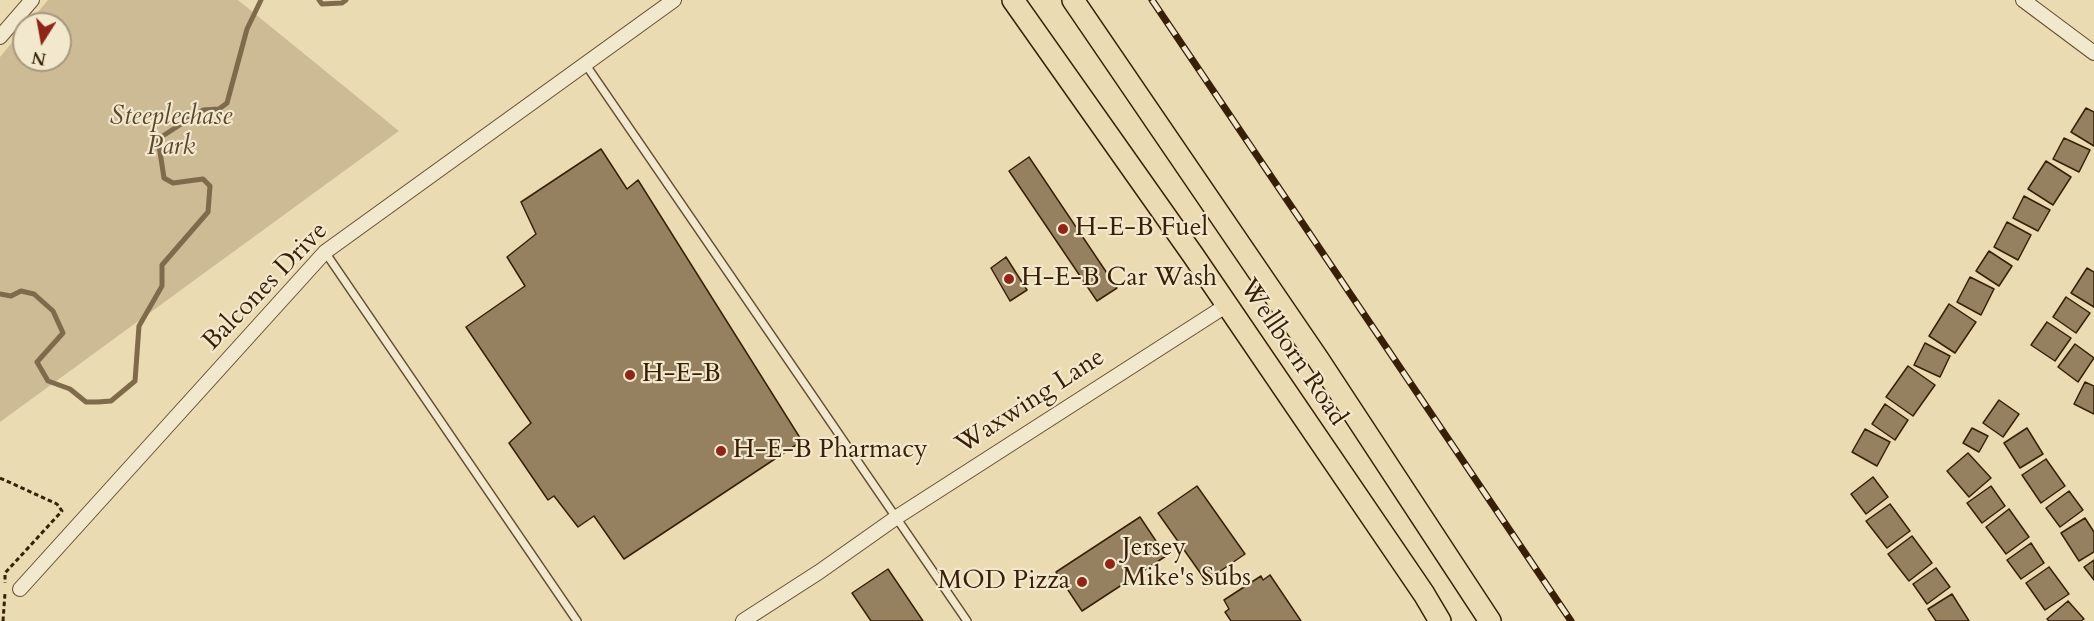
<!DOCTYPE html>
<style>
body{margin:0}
#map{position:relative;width:2094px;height:621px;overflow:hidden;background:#ebdbb2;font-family:Cardo,serif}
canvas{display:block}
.north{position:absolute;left:12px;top:12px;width:60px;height:60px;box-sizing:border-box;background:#f2e8cd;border:2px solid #a8987e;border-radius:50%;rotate:191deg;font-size:16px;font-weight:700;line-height:24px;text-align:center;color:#382007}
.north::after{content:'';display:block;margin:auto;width:21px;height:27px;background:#8f2418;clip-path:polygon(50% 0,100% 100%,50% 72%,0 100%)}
</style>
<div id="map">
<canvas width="2094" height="621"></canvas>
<div class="north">N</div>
</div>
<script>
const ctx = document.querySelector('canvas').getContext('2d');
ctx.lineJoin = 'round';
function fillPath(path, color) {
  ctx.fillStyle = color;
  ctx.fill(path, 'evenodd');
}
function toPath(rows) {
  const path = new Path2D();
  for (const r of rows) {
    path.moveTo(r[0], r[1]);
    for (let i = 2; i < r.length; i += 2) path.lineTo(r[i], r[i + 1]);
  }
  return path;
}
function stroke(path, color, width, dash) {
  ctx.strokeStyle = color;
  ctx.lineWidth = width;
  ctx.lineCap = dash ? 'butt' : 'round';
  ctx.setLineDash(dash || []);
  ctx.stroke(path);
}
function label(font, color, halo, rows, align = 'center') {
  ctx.font = font + ' Cardo,serif';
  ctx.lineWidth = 4.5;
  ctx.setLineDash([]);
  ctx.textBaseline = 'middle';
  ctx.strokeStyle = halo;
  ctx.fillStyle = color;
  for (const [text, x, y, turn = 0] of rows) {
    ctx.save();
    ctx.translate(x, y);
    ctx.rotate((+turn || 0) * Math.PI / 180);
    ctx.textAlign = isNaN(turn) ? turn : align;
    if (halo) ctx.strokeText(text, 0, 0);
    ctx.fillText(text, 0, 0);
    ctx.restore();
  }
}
fillPath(toPath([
 [48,0,238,0,399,131,0,422,0,57,24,28,24,60,60,60,60,24,28,24]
]), '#cdbb95');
stroke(toPath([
 [319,0,322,4,342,3,346,0],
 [0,294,11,296,21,291,34,294,53,311,63,333,37,362,48,381,70,389,86,402,98,402,111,401,135,381,139,326,162,286,162,265,208,212,210,186,203,179,173,183,164,178,158,139,203,110,219,109,227,103,247,29,261,0]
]), '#7f6a4b', 5);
const building = toPath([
 [2086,108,2094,112,2094,146,2071,132,2086,108],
 [2064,138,2090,150,2079,172,2053,159,2064,138],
 [601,149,627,189,638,180,802,441,624,559,594,516,578,527,554,496,548,500,509,443,531,423,466,327,525,286,507,257,536,234,521,202,601,149],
 [1029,157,1117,288,1097,301,1009,171,1029,157],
 [2046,161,2071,177,2053,205,2028,189,2046,161],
 [2024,196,2050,210,2038,231,2013,218,2024,196],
 [2007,222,2031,235,2018,260,1994,247,2007,222],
 [1989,251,2012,266,1999,286,1976,271,1989,251],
 [1006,257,1027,290,1010,301,991,268,1006,257],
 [2087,268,2094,272,2094,307,2071,293,2087,268],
 [1970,277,1994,289,1981,315,1957,302,1970,277],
 [2066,297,2090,313,2076,333,2053,317,2066,297],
 [1949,304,1976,322,1955,353,1929,336,1949,304],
 [2047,322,2071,338,2055,361,2031,345,2047,322],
 [1925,343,1950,356,1940,377,1914,365,1925,343],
 [2075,344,2094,358,2078,382,2058,367,2075,344],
 [1908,366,1935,385,1913,416,1886,397,1908,366],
 [2085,382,2094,386,2094,414,2074,404,2085,382],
 [1999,400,2019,414,2003,437,1983,423,1999,400],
 [1885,404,1908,420,1895,440,1872,424,1885,404],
 [1972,428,1988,436,1979,452,1963,443,1972,428],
 [2027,428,2043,454,2020,468,2004,443,2027,428],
 [1865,429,1890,442,1877,466,1852,452,1865,429],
 [1968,453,1991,478,1969,497,1947,471,1968,453],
 [2046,459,2065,486,2041,503,2022,475,2046,459],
 [1873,477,1888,497,1866,514,1851,494,1873,477],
 [1197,486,1245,554,1206,581,1158,513,1197,486],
 [1991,486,2005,506,1982,523,1967,503,1991,486],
 [2069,491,2083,510,2060,527,2046,508,2069,491],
 [1890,504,1910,531,1887,548,1866,521,1890,504],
 [2009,509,2029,537,2006,554,1986,527,2009,509],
 [1140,517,1166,556,1082,611,1056,572,1140,517],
 [2085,518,2094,532,2094,552,2079,561,2061,533,2085,518],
 [1912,536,1932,563,1909,581,1888,554,1912,536],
 [2031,543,2044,563,2021,579,2007,560,2031,543],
 [2094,560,2094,580,2084,567,2094,560],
 [2049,567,2069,594,2045,610,2026,583,2049,567],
 [1936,568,1950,587,1927,604,1913,584,1936,568],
 [888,569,923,621,871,621,852,593,888,569],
 [1270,575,1301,621,1231,621,1225,612,1229,609,1224,600,1261,576,1263,580,1270,575],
 [1952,594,1969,621,1936,621,1928,609,1952,594],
 [2068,601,2084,619,2081,621,2049,621,2047,619,2068,601]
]);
fillPath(building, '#958160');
stroke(building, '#382007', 1.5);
const service = toPath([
 [586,65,967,621],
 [325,252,577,621]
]);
const minor = toPath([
 [2023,0,2094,53],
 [0,37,32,0],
 [20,589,325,252,674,0],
 [743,621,819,572,897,517,1227,305]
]);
const primary = toPath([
 [1013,0,1193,255,1424,594,1440,621],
 [1073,0,1318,359,1490,621]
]);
stroke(service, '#654f32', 10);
stroke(minor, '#654f32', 16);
stroke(primary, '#382007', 24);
stroke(toPath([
 [0,478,57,504,62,511,5,573,5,583],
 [3,621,5,593]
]), '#382007', 3, [4.5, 3]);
stroke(service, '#f2e8cd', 7);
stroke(minor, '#f2e8cd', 14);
stroke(primary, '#ebdbb2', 21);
const rail = toPath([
 [1152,0,1571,621]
]);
stroke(rail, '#382007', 7);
stroke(rail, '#f2e8cd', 4.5, [14]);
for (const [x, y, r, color] of [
 [1063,229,6,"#8f2418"],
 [1009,279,6,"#8f2418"],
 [630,375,6,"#8f2418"],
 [721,451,6,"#8f2418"],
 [1110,564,6,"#8f2418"],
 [1082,582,6,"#8f2418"]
]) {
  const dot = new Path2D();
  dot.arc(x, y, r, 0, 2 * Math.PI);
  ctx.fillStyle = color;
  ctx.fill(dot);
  stroke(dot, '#f2e8cd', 2);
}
label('italic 26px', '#5d472a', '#f2e8cd', [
 ["Steeplechase",171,118],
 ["Park",171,148]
]);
label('26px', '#382007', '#f2e8cd', [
 ["H-E-B Fuel",1075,229],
 ["H-E-B Car Wash",1021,279],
 ["H-E-B",642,375],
 ["H-E-B Pharmacy",733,451],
 ["Jersey",1122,549],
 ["Mike's Subs",1122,579],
 ["MOD Pizza",1070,582,"right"]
], 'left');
label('26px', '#382007', '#f2e8cd', [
 ["Balcones Drive",266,287,-46],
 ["Wellborn Road",1292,353,56],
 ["Waxwing Lane",1031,402,-33]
]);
</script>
